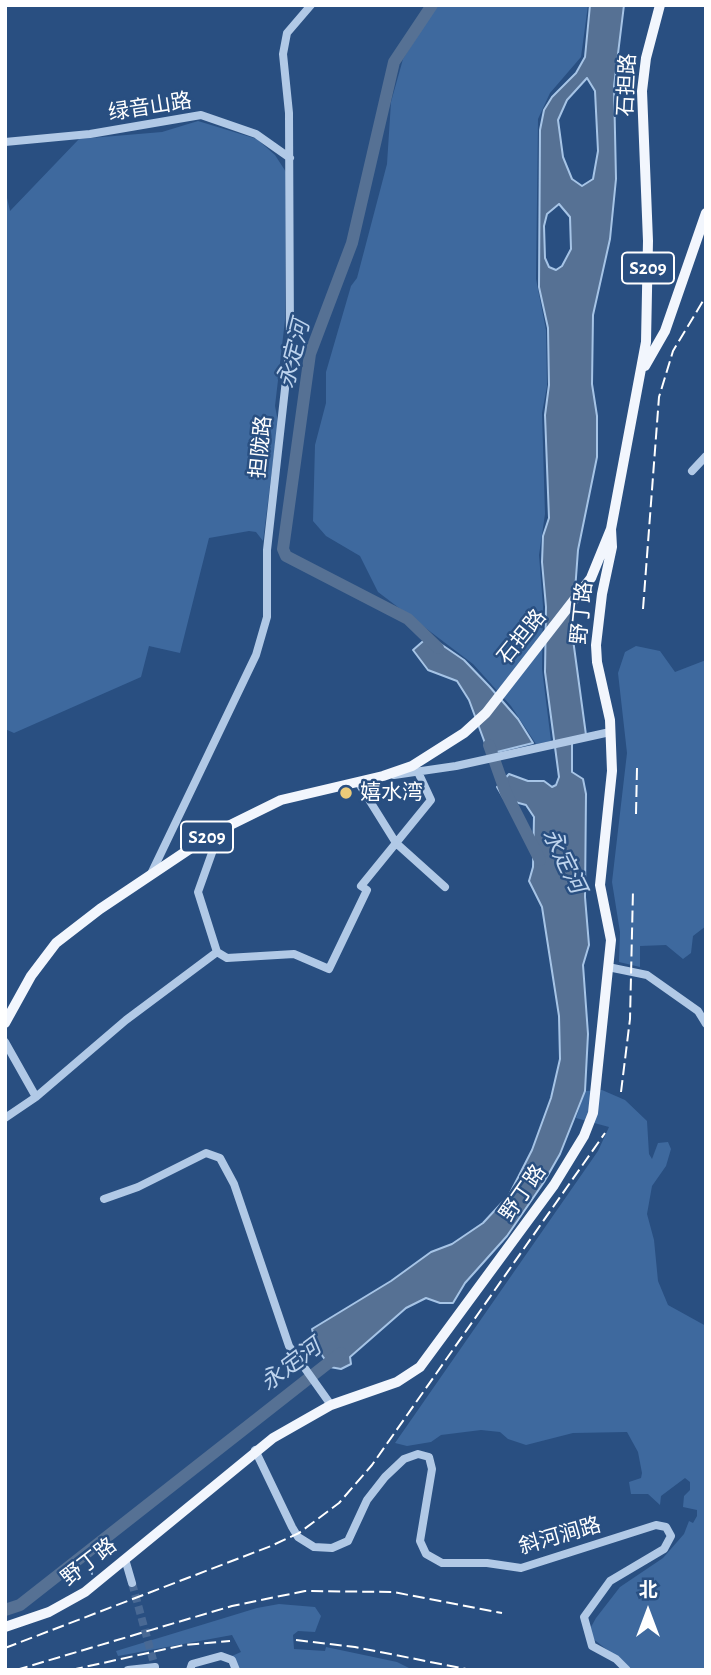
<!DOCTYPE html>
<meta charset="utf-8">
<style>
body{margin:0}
#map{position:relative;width:711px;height:1675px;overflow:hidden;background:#294f81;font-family:"Alegreya Sans","Noto Sans SC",sans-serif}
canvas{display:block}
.frame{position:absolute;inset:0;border:7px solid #fff;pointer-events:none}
.north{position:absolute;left:613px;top:1577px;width:70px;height:70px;-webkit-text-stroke:5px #294f81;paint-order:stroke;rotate:0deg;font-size:19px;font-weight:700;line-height:28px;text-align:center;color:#fff}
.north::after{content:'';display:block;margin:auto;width:24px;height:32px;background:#fff;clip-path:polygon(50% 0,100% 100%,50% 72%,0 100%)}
</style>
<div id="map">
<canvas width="711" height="1675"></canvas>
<div class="frame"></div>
<div class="north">北</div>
</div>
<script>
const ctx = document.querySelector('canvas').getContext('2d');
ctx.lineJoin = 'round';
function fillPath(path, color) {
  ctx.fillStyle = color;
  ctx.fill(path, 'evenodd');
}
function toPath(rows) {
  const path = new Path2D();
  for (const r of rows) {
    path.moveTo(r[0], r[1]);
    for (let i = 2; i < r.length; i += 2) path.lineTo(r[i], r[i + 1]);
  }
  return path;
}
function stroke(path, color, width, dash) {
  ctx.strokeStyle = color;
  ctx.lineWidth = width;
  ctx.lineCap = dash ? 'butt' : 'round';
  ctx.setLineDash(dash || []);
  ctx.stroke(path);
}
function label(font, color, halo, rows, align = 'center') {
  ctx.font = font + ' "Alegreya Sans","Noto Sans SC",sans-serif';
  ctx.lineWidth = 5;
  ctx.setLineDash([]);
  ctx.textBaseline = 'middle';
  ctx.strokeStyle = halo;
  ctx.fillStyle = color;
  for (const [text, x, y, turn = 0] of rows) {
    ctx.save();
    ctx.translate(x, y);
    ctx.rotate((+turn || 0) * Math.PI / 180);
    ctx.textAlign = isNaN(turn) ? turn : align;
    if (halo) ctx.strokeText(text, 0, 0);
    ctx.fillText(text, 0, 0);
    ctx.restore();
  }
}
fillPath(toPath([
 [437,5,588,5,581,57,550,93,538,119,536,279,546,330,547,386,542,413,545,514,539,555,543,606,542,669,551,741,536,744,511,706,473,664,378,592,360,556,326,536,313,521,315,445,326,403,326,372,351,286,357,278,387,164,391,102,403,59],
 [198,121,257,139,275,155,286,172,285,320,275,406,278,422,263,541,256,532,249,531,209,538,180,653,149,646,141,677,14,733,5,729,5,189,10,211,79,139,162,132],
 [636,646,660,651,675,672,706,660,706,926,693,936,691,953,683,959,666,945,640,946,640,967,619,962,620,932,612,882,627,753,618,673,625,652],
 [602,1090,625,1100,647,1121,649,1154,652,1159,658,1143,668,1142,671,1149,666,1166,652,1186,647,1214,654,1240,658,1281,668,1305,706,1326,706,1670,633,1670,592,1638,591,1627,596,1618,620,1587,663,1558,684,1534,689,1521,693,1523,697,1516,697,1510,683,1507,684,1496,690,1490,690,1482,685,1478,661,1496,660,1505,648,1494,631,1494,629,1482,641,1478,642,1473,638,1452,627,1432,573,1433,526,1445,508,1439,500,1432,481,1430,441,1435,431,1442,407,1446,395,1443,598,1151,609,1127,576,1118,585,1091],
 [279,1604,315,1607,321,1616,315,1632,298,1631,293,1635,294,1649,325,1651,326,1647,397,1662,413,1670,239,1670,232,1656,241,1652,232,1635,118,1656,116,1651,257,1608]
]), '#3e699e');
const water = toPath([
 [590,5,624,5,614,86,616,179,610,239,593,315,592,384,597,416,597,457,578,550,572,632,586,735,572,738,572,772,583,779,586,794,585,897,589,945,583,965,588,1034,585,1091,560,1154,544,1182,507,1236,465,1283,453,1303,440,1303,426,1298,406,1308,350,1357,351,1364,341,1369,330,1367,317,1348,312,1329,391,1281,431,1252,452,1244,483,1223,509,1195,532,1150,551,1098,560,1059,559,1016,542,907,529,881,533,867,534,817,526,805,504,799,497,787,509,774,528,781,544,781,552,787,556,785,559,777,545,672,546,607,542,562,543,536,549,518,545,415,549,385,548,328,539,287,540,130,544,110,552,97,576,73,585,57,590,5],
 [587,78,595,91,598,151,593,179,582,186,572,179,563,157,558,120,567,100,587,78],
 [559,204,570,217,571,249,562,266,556,270,549,267,545,258,544,226,547,214,559,204],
 [429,636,464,660,489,686,518,719,533,743,489,754,469,700,457,681,428,670,413,650,429,636]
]);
fillPath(water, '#567194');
stroke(water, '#a6c4e6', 2);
stroke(toPath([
 [86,1552,92,1574]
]), '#a6c4e6', 2);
stroke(toPath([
 [432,5,394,62,352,243,310,354,283,549,286,556,408,619,438,648],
 [489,745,506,793,540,860],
 [5,1610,20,1605,341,1353]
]), '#567194', 12);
stroke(toPath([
 [132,1583,155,1667]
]), '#496994', 8, [8, 4]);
stroke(toPath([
 [5,142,90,134,201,115,256,134,290,158],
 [692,471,706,456],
 [394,775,456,766,610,732],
 [358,782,396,843,445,887],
 [212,834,213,850,198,892,217,952,227,958,294,954,329,969,367,890,361,886,431,800,418,772],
 [150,876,256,655,267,617,267,550,290,344,289,113,283,54,287,33,311,5],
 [608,967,647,975,698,1011,706,1024],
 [5,1042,36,1097],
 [5,1118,36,1097,126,1020,217,952],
 [104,1199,138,1187,206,1153,220,1158,234,1184,289,1346,331,1405],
 [255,1450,292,1527,298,1537,314,1547,332,1548,348,1541,367,1500,385,1477,404,1459,418,1454,429,1457,432,1469,420,1541,426,1554,442,1563,487,1563,521,1568,656,1525,666,1527,671,1536,664,1549,610,1581,584,1617,592,1646,616,1659,627,1670],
 [125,1559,132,1583],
 [128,1670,155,1667],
 [190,1670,192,1664,221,1656,232,1660,236,1670]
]), '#b1c9e6', 8);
stroke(toPath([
 [645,366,665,331,706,213],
 [5,1023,31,976,56,943,100,909,212,834,281,800,383,776,412,766,464,733,486,713,591,578,611,529,646,342,648,241,642,91,646,58,660,5],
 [5,1627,49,1612,85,1592,273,1438,331,1405,397,1382,420,1367,554,1185,584,1136,593,1113,611,940,600,885,612,771,610,720,597,662,596,645,602,594,612,547,611,529]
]), '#f2f6fd', 10);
stroke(toPath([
 [643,609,659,397,673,351,706,296],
 [636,814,637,768],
 [621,1092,630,1019,633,890],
 [296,1640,355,1647,471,1670],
 [5,1648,271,1546,299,1533,339,1503,372,1465,605,1133],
 [16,1670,232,1606,305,1591,393,1592,502,1613],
 [71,1670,184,1645,230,1641]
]), '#fff', 2, [12, 5]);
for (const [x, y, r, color] of [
 [346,793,7,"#eccb79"]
]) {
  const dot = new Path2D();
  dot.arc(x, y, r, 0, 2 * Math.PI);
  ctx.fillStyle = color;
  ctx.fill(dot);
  stroke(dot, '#294f81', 2.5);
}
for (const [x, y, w] of [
 [648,268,52],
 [207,837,52]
]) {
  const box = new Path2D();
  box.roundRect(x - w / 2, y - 15.5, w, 31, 5);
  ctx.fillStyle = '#294f81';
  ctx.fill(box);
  stroke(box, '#fff', 2);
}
label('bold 19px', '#fff', null, [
 ["S209",648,268],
 ["S209",207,837]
]);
label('21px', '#fff', '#294f81', [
 ["石担路",627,85,-87],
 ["绿音山路",150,107,-9],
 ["担陇路",261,447,-84],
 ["野丁路",582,613,-84],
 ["石担路",522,637,-51],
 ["野丁路",523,1193,-55],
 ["斜河涧路",560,1536,-16],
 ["野丁路",89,1562,-38]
]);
label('21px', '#fff', '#294f81', [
 ["嬉水湾",360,793]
], 'left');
label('italic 23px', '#bdd3ed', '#294f81', [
 ["永定河",294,354,-76],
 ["永定河",564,861,64],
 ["永定河",291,1365,-37]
]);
</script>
